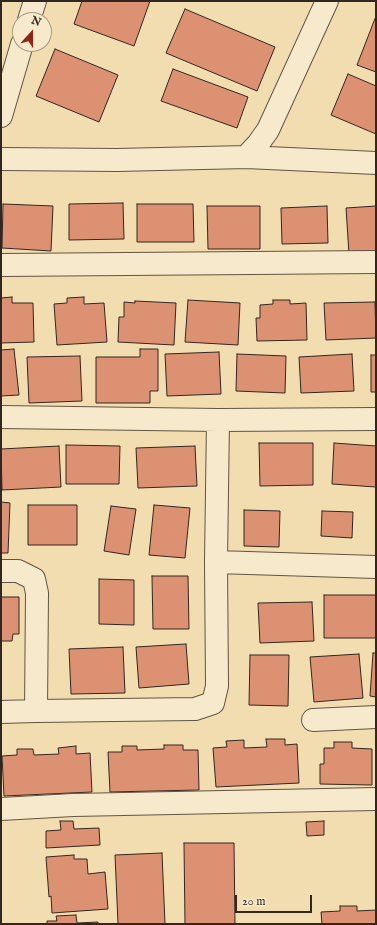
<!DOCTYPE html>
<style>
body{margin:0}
#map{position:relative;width:377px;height:925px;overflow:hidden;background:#f2ddb1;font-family:"IM FELL English",serif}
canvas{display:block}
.frame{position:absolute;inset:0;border:2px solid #322620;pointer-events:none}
.north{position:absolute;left:12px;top:12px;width:40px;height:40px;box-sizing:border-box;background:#f7e9cc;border:1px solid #a89b87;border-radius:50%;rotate:21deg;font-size:11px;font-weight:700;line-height:16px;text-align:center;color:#322620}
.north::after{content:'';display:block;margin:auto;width:14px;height:18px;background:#8f2418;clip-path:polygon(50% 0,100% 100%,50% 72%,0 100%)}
.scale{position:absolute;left:235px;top:895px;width:77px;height:18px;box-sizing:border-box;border:2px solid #322620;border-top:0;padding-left:5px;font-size:12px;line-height:14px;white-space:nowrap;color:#322620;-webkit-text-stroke:3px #f7e9cc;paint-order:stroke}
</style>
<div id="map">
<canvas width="377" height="925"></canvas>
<div class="frame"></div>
<div class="north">N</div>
<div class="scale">20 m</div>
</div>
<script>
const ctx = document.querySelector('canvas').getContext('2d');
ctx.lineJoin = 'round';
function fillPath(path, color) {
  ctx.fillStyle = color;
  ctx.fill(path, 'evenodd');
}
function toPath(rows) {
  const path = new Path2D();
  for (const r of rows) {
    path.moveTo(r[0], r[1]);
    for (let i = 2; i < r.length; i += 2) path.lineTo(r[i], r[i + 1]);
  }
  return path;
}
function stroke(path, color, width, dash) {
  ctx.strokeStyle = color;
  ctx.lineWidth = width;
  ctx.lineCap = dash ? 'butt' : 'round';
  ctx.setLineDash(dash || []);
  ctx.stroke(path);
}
const building = toPath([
 [82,1,150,1,134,46,74,24,82,1],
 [185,9,275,47,257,91,166,53,185,9],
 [376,16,376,72,357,65,376,16],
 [55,49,118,75,99,122,36,96,55,49],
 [173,69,248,97,237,128,161,101,173,69],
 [348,74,376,86,376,134,331,115,348,74],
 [123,203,124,239,69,240,69,204,123,203],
 [3,204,53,206,51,251,2,248,3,204],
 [137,204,193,204,194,242,137,242,137,204],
 [207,206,260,206,260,249,208,249,207,206],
 [327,206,328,243,282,244,281,208,327,206],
 [376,206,376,252,349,254,346,208,376,206],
 [12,297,12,303,33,303,34,342,1,343,1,298,12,297],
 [84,297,84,304,104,303,107,342,57,345,54,304,67,303,67,298,84,297],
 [188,300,240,303,238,345,185,342,188,300],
 [273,300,290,300,290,304,306,303,307,340,257,341,256,318,260,318,260,305,273,304,273,300],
 [135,301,176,303,174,345,118,342,119,317,124,317,124,302,135,303,135,301],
 [375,302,376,338,326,340,324,303,375,302],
 [14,349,19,395,1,396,1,350,14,349],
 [140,349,158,349,158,391,150,391,150,403,96,403,96,357,140,357,140,349],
 [219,352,221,394,167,396,165,354,219,352],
 [237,354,286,356,285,393,236,391,237,354],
 [352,354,354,391,301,393,299,357,352,354],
 [371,355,376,355,376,392,371,392,371,355],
 [80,356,82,401,29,403,27,357,80,356],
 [259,443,313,443,313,485,260,486,259,443],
 [334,443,376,446,376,487,332,484,334,443],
 [66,445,120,446,119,484,66,484,66,445],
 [59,446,61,487,2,490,1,449,59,446],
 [195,446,197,486,138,488,136,448,195,446],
 [1,502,10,503,8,553,1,553,1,502],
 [28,505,77,505,77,545,28,545,28,505],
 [154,505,190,508,185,558,149,555,154,505],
 [111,506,136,509,129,555,104,551,111,506],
 [244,510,280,511,279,547,244,546,244,510],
 [322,511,353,512,352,538,321,536,322,511],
 [152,576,188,576,189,629,153,629,152,576],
 [99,579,134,580,134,625,99,624,99,579],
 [324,595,376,595,376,638,324,638,324,595],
 [1,597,19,597,19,634,13,634,12,641,1,641,1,597],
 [312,602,314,641,260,643,258,603,312,602],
 [186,644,189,684,139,688,136,647,186,644],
 [123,647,125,693,71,694,69,649,123,647],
 [373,653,376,653,376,697,370,696,373,653],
 [359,654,363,698,314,702,310,657,359,654],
 [250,655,289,655,288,706,249,705,250,655],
 [266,739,285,739,285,745,297,744,299,783,216,787,213,748,227,747,226,741,244,740,244,748,267,747,266,739],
 [334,742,352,742,352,748,372,749,372,785,320,784,320,764,324,764,324,748,334,748,334,742],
 [164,745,183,745,183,750,198,750,199,790,110,792,108,752,122,752,122,746,137,746,137,750,164,749,164,745],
 [76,746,76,754,90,753,92,792,4,796,2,756,17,755,17,749,33,749,34,755,59,754,58,748,76,746],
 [60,821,73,821,74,829,99,828,100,845,46,848,46,831,61,830,60,821],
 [324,821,324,835,307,836,306,822,324,821],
 [184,843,234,843,235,924,185,924,184,843],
 [162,853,165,924,118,924,115,855,162,853],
 [74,855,74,859,87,859,88,874,105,872,108,909,52,913,51,896,49,897,46,857,74,855],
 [340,906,357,906,357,911,376,910,376,924,322,924,321,912,340,911,340,906],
 [76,915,77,923,98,922,98,924,47,924,47,921,57,921,56,916,76,915]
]);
fillPath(building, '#dd9173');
stroke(building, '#322620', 1);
const street = toPath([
 [29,20,35,1],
 [1,116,22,44],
 [246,157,376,163],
 [1,159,117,160,246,157,258,144,268,130,327,1],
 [1,265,376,262],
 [1,417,218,420,376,419],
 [216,562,376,567],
 [1,571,18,571,34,579,37,593,36,711],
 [1,712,36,711,195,709,213,703,217,686,216,562,218,420],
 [313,720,376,717],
 [1,809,73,805,376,799]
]);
stroke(street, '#625444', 24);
stroke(street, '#f7e9cc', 22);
</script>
